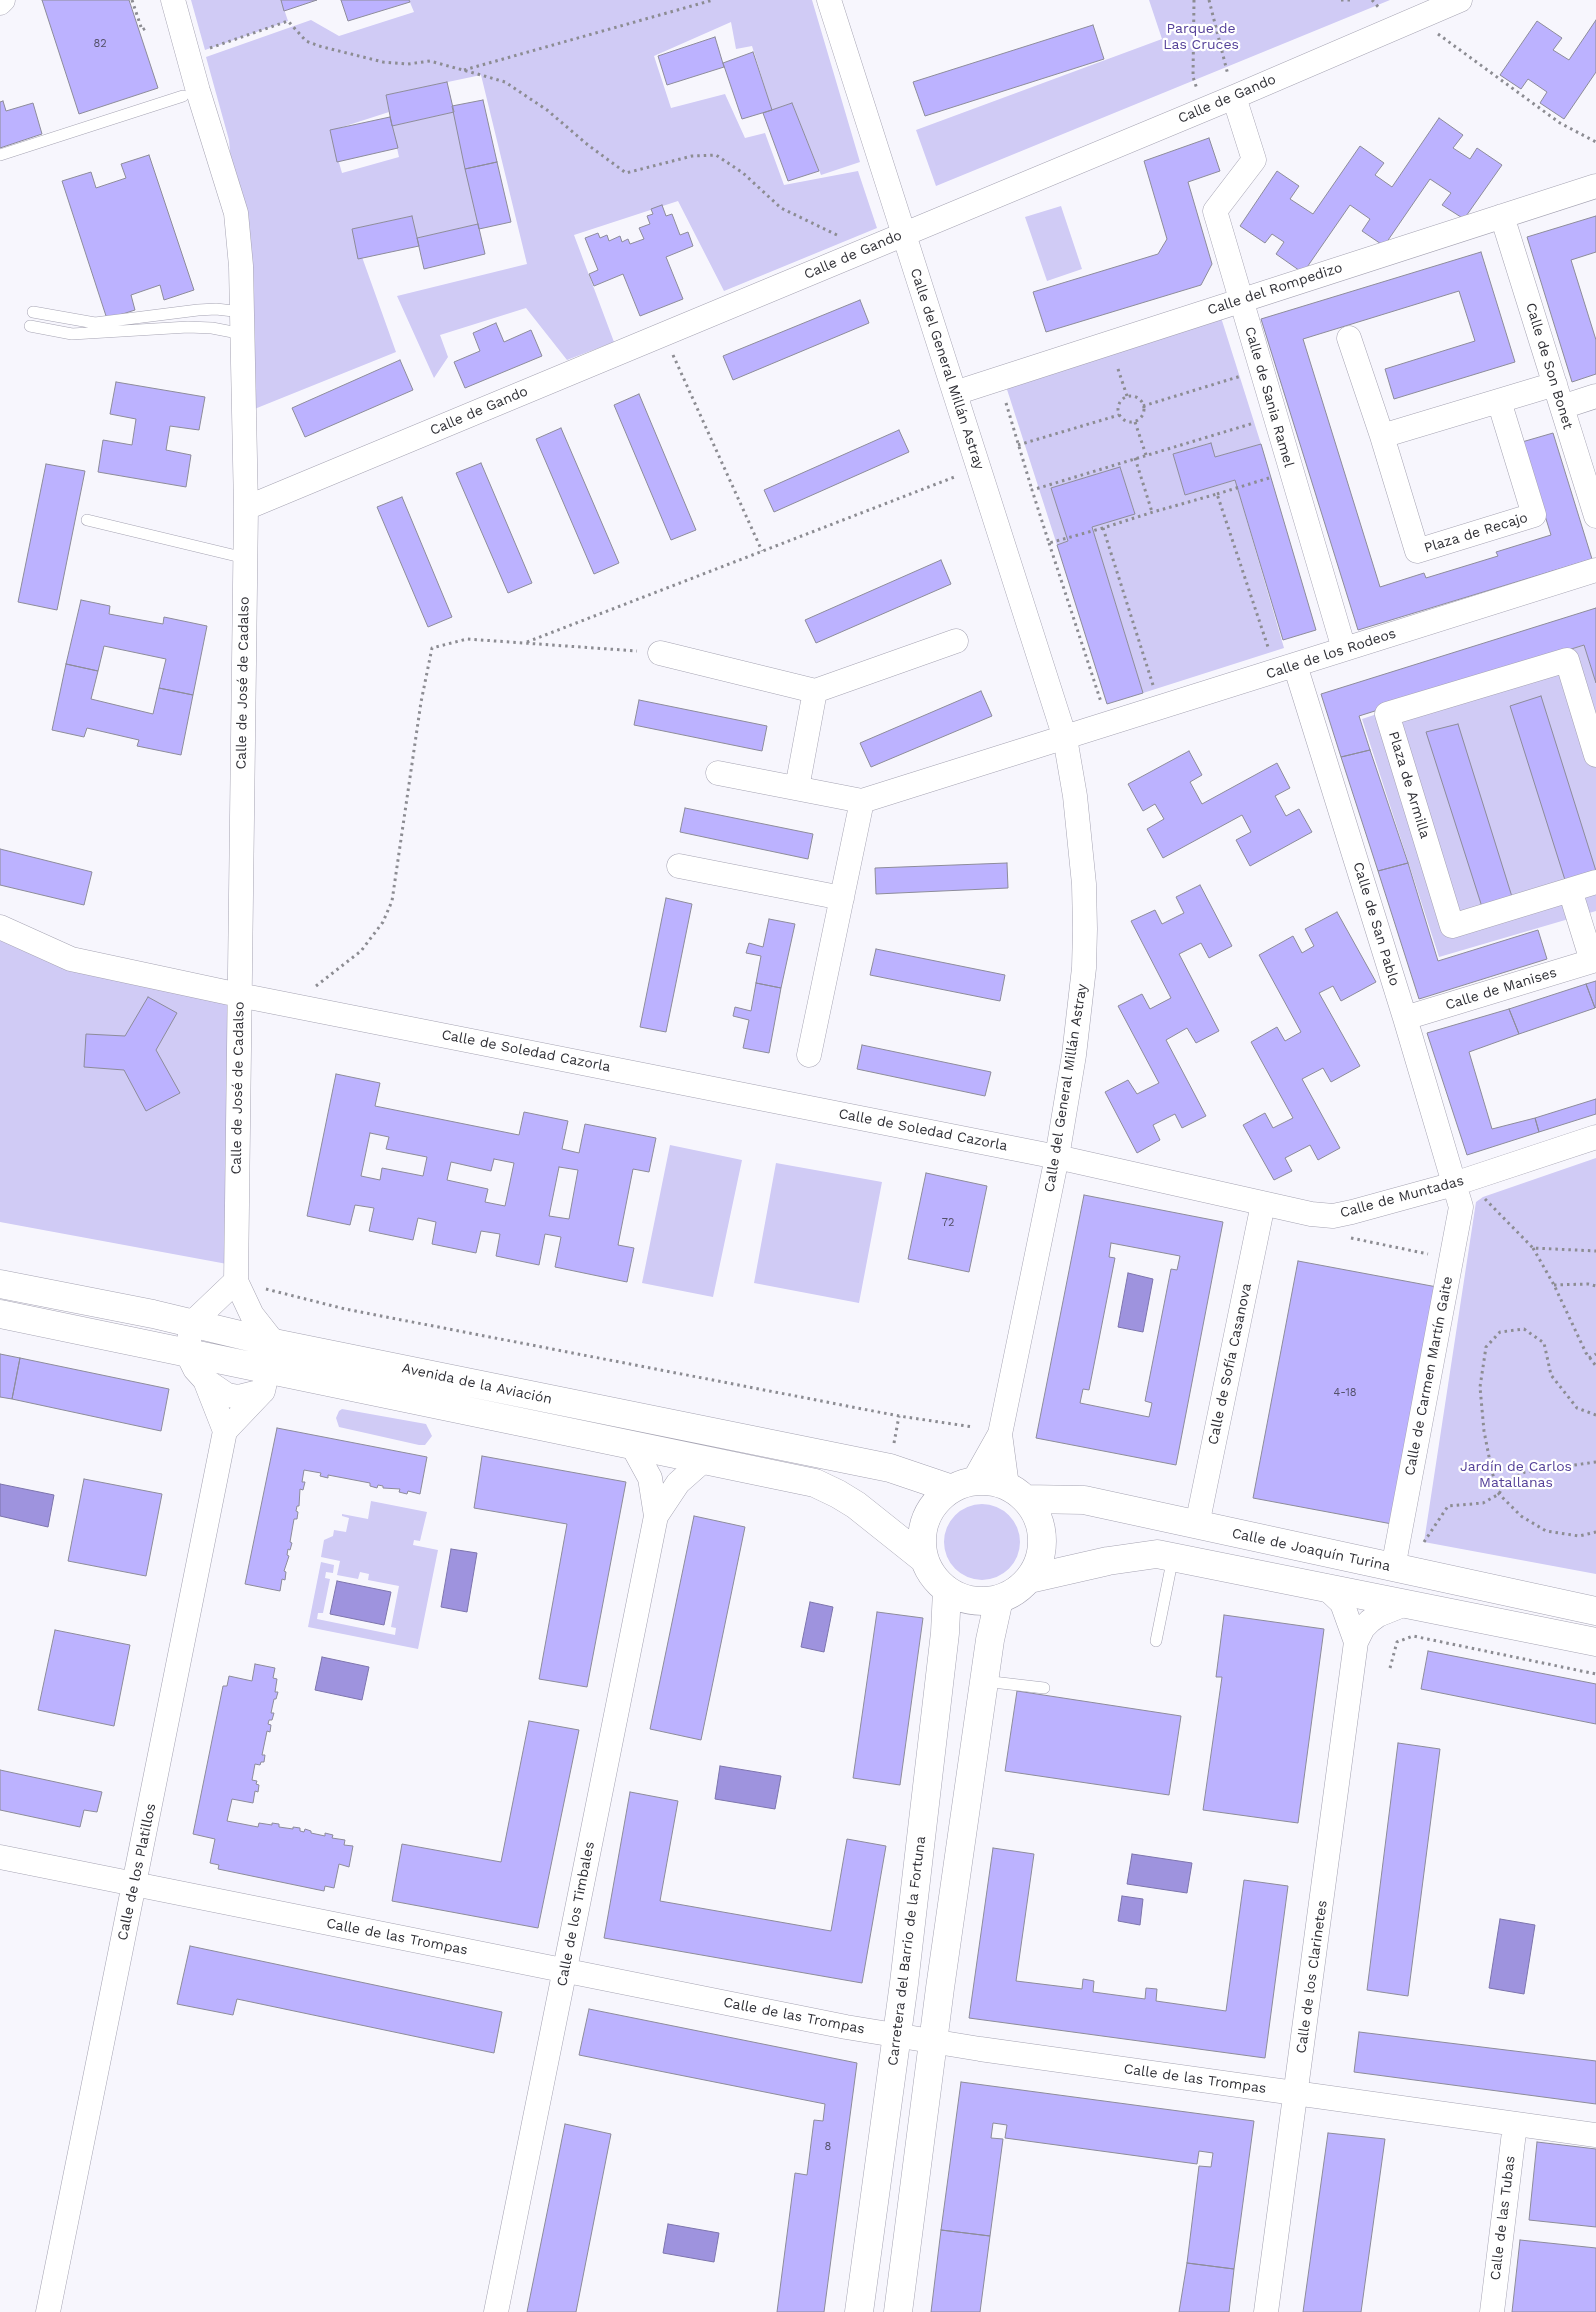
<!DOCTYPE html>
<meta charset="utf-8">
<style>
body{margin:0}
canvas{display:block;background:#f7f6fd}
</style>
<canvas width="1596" height="2312"></canvas>
<script>
const ctx = document.querySelector('canvas').getContext('2d');
ctx.lineJoin = 'round';
function fillPath(path, color) {
  ctx.fillStyle = color;
  ctx.fill(path, 'evenodd');
}
function toPath(rows) {
  const path = new Path2D();
  for (const r of rows) {
    if (r.length === 3) {
      path.moveTo(r[0] + r[2], r[1]);
      path.arc(r[0], r[1], r[2], 0, 2 * Math.PI);
      continue;
    }
    path.moveTo(r[0], r[1]);
    for (let i = 2; i < r.length; i += 2) path.lineTo(r[i], r[i + 1]);
  }
  return path;
}
function stroke(path, color, width, dash) {
  ctx.strokeStyle = color;
  ctx.lineWidth = width;
  ctx.lineCap = dash ? 'butt' : 'round';
  ctx.setLineDash(dash || []);
  ctx.stroke(path);
}
function label(font, color, halo, rows, align = 'center') {
  ctx.font = font + ' "Work Sans",sans-serif';
  ctx.lineWidth = 4.5;
  ctx.setLineDash([]);
  ctx.textBaseline = 'middle';
  ctx.strokeStyle = halo;
  ctx.fillStyle = color;
  for (const [text, x, y, turn = 0] of rows) {
    ctx.save();
    ctx.translate(x, y);
    ctx.rotate((+turn || 0) * Math.PI / 180);
    ctx.textAlign = isNaN(turn) ? turn : align;
    if (halo) ctx.strokeText(text, 0, 0);
    ctx.fillText(text, 0, 0);
    ctx.restore();
  }
}
fillPath(toPath([
 [191,0,281,0,288,21,205,50],
 [409,0,812,0,860,162,821,175,792,103,772,110,752,46,736,49,731,22,654,56,671,108,725,94,745,138,765,133,784,185,858,171,877,228,724,291,678,201,574,235,614,342,567,360,526,308,440,335,448,357,434,378,397,296,527,264,481,75,386,95,389,112,330,131,342,173,399,157,392,126,454,112,478,224,417,238,412,216,352,229,396,352,252,410,229,140,206,57,311,20,339,36,414,12],
 [1149,0,1390,0,936,186,916,130,1162,39],
 [1061,206,1082,269,1047,281,1025,217],
 [1218,308,1261,444,1215,457,1210,443,1173,454,1185,495,1235,480,1284,648,1143,693,1092,527,1135,513,1120,467,1051,488,1068,541,1057,545,1003,377],
 [1584,645,1596,683,1596,911,1439,957,1362,719],
 [0,935,239,995,227,1264,0,1222],
 [670,1145,742,1160,713,1297,642,1283],
 [1596,1158,1596,1574,1424,1542,1476,1202,1483,1197],
 [776,1163,882,1182,859,1303,754,1283],
 [342,1409,426,1424,432,1436,425,1445,419,1445,339,1427,336,1418,339,1411],
 [371,1501,427,1512,420,1541,414,1540,413,1545,438,1550,418,1649,308,1627,321,1562,334,1565,333,1573,326,1572,325,1578,330,1579,323,1613,318,1613,317,1619,395,1635,396,1628,391,1627,399,1586,368,1580,369,1574,360,1572,358,1579,337,1575,340,1561,321,1557,324,1540,333,1536,334,1530,346,1532,349,1518,342,1516,342,1514,368,1519],
 [982,1542,38]
]), '#d0cbf5');
const water = toPath([
 [1128,1273,1153,1279,1143,1332,1118,1327,1128,1273],
 [0,1484,54,1495,48,1527,0,1516,0,1484],
 [451,1549,477,1553,467,1612,441,1607,451,1549],
 [337,1581,391,1592,384,1625,330,1614,337,1581],
 [810,1602,833,1607,824,1652,801,1647,810,1602],
 [322,1657,369,1667,362,1700,315,1690,322,1657],
 [720,1766,781,1776,775,1809,715,1799,720,1766],
 [1132,1854,1192,1863,1187,1893,1127,1884,1132,1854],
 [1122,1896,1143,1899,1140,1925,1118,1921,1122,1896],
 [1500,1919,1535,1925,1524,1994,1489,1988,1500,1919],
 [668,2224,719,2233,714,2262,663,2253,668,2224]
]);
fillPath(water, '#9e93de');
stroke(water, '#7d75ac', 1);
const building = toPath([
 [42,0,129,0,158,88,79,114,42,0],
 [281,0,317,0,284,11,281,0],
 [341,0,409,0,410,2,348,21,341,0],
 [1596,20,1596,72,1564,119,1540,103,1547,92,1528,79,1521,89,1500,75,1537,21,1562,38,1553,50,1569,60,1596,20],
 [1093,25,1104,59,925,116,913,82,1093,25],
 [715,37,724,67,667,85,658,56,715,37],
 [753,52,772,110,742,119,723,63,753,52],
 [447,82,454,112,392,126,386,95,447,82],
 [483,100,497,162,465,169,452,106,483,100],
 [3,101,6,111,33,103,42,134,0,148,0,102,3,101],
 [792,103,819,171,788,181,763,113,792,103],
 [390,117,398,148,337,162,330,130,390,117],
 [1439,118,1463,135,1453,148,1470,159,1477,148,1502,165,1464,219,1442,205,1451,193,1430,179,1384,246,1362,231,1370,219,1350,205,1303,273,1276,254,1284,242,1272,234,1265,243,1240,226,1277,171,1299,186,1290,199,1313,214,1360,146,1384,163,1375,175,1392,187,1439,118],
 [1209,138,1220,171,1188,182,1212,264,1201,285,1046,332,1033,292,1158,254,1167,239,1144,161,1209,138],
 [149,155,194,290,164,300,160,285,131,295,135,310,107,319,62,181,91,172,96,188,126,178,121,164,149,155],
 [497,162,511,222,479,229,465,169,497,162],
 [662,205,666,216,672,214,680,235,688,232,693,246,666,257,683,299,640,316,623,274,594,286,589,274,598,270,585,238,598,233,600,238,607,235,609,241,620,236,622,242,628,239,630,244,644,239,639,228,650,224,647,216,653,214,651,209,662,205],
 [412,216,419,246,358,259,352,229,412,216],
 [1596,216,1596,252,1571,260,1596,340,1596,374,1572,382,1527,237,1596,216],
 [478,224,485,254,424,269,417,238,478,224],
 [1481,252,1515,362,1394,399,1385,369,1475,341,1459,291,1303,339,1380,587,1424,573,1426,578,1498,556,1496,552,1551,535,1522,442,1553,433,1592,559,1358,630,1261,319,1481,252],
 [860,300,869,323,733,380,723,356,860,300],
 [496,323,504,342,531,330,542,356,465,388,454,362,480,351,473,333,496,323],
 [400,360,413,390,305,437,292,408,400,360],
 [116,382,205,397,199,430,170,426,166,450,191,455,186,487,98,472,103,440,132,445,136,419,110,414,116,382],
 [639,394,696,530,671,540,614,405,639,394],
 [561,428,619,563,594,574,536,439,561,428],
 [899,430,909,452,774,512,764,490,899,430],
 [1211,443,1215,457,1261,444,1316,630,1283,640,1235,480,1185,495,1173,454,1211,443],
 [481,463,532,583,508,593,456,473,481,463],
 [46,464,85,471,57,610,18,602,46,464],
 [1120,467,1135,514,1092,527,1143,693,1107,704,1057,545,1068,541,1051,488,1120,467],
 [402,497,452,617,428,627,377,507,402,497],
 [941,560,951,584,816,643,805,620,941,560],
 [81,600,110,606,109,614,163,624,164,617,207,626,193,695,159,688,166,659,104,646,98,671,66,664,81,600],
 [1596,608,1596,683,1584,645,1359,716,1370,750,1341,757,1321,694,1596,608],
 [66,664,98,671,91,699,153,714,159,688,193,695,181,755,137,746,139,740,87,728,84,737,52,730,66,664],
 [981,691,992,716,871,767,860,743,981,691],
 [1541,696,1596,871,1565,880,1510,706,1541,696],
 [639,700,767,726,762,751,634,725,639,700],
 [1458,724,1513,900,1483,910,1426,732,1458,724],
 [1370,750,1408,863,1378,871,1341,757,1370,750],
 [1189,751,1202,775,1190,782,1202,804,1277,763,1290,788,1275,796,1286,816,1299,809,1312,832,1250,866,1236,840,1251,832,1242,815,1163,858,1147,829,1164,819,1155,804,1143,811,1128,784,1189,751],
 [685,808,813,834,808,859,680,832,685,808],
 [0,849,92,872,84,905,0,885,0,849],
 [1007,863,1008,888,876,894,875,868,1007,863],
 [1408,863,1438,961,1538,930,1547,959,1419,999,1378,871,1408,863],
 [1200,885,1232,946,1209,958,1201,943,1179,954,1219,1031,1196,1043,1187,1028,1166,1040,1206,1116,1182,1128,1175,1114,1153,1125,1160,1140,1137,1153,1105,1092,1128,1080,1137,1094,1159,1083,1118,1006,1142,994,1150,1009,1171,998,1131,921,1155,910,1162,924,1184,913,1176,897,1200,885],
 [666,898,692,904,666,1032,640,1027,666,898],
 [1337,912,1376,982,1341,1001,1333,986,1319,993,1360,1066,1331,1082,1323,1068,1302,1079,1340,1148,1318,1160,1310,1145,1285,1158,1292,1171,1274,1180,1243,1125,1265,1113,1273,1128,1293,1118,1251,1042,1277,1027,1285,1041,1301,1032,1259,955,1293,936,1302,953,1314,946,1305,929,1337,912],
 [769,919,795,924,781,988,756,983,761,956,746,953,749,943,763,947,769,919],
 [876,949,1005,975,1000,1001,870,975,876,949],
 [1596,981,1596,1007,1595,1008,1586,984,1596,981],
 [756,983,781,988,769,1053,743,1048,749,1020,733,1016,735,1007,751,1011,756,983],
 [1586,984,1595,1008,1519,1034,1509,1009,1586,984],
 [148,997,177,1013,156,1050,180,1093,146,1111,124,1070,84,1067,86,1034,125,1036,148,997],
 [1509,1009,1519,1034,1469,1052,1492,1129,1535,1118,1539,1132,1467,1155,1427,1033,1509,1009],
 [862,1045,991,1072,985,1096,857,1069,862,1045],
 [336,1074,380,1083,375,1106,519,1135,524,1112,568,1121,562,1149,579,1153,585,1124,656,1138,649,1172,633,1169,618,1245,634,1248,627,1282,555,1267,561,1237,545,1234,539,1265,496,1256,500,1234,481,1231,476,1253,432,1244,436,1222,418,1218,413,1240,369,1231,374,1208,355,1205,350,1225,307,1216,336,1074],
 [370,1133,389,1137,386,1149,427,1157,423,1176,382,1168,380,1180,361,1176,370,1133],
 [494,1159,514,1163,505,1206,485,1202,488,1189,447,1180,451,1162,491,1171,494,1159],
 [559,1167,578,1170,569,1219,549,1216,559,1167],
 [1596,1099,1596,1114,1539,1132,1535,1118,1596,1099],
 [926,1173,987,1186,969,1272,908,1259,926,1173],
 [1084,1195,1223,1222,1176,1465,1036,1438,1084,1195],
 [1111,1243,1180,1256,1177,1270,1171,1269,1145,1401,1152,1403,1149,1417,1080,1403,1083,1389,1089,1390,1115,1258,1109,1257,1111,1243],
 [1298,1261,1437,1287,1392,1524,1253,1498,1298,1261],
 [0,1354,20,1358,12,1399,0,1397,0,1354],
 [20,1358,169,1389,161,1431,12,1399,20,1358],
 [277,1428,427,1457,420,1494,408,1491,407,1494,399,1492,400,1489,383,1488,383,1486,378,1485,377,1488,370,1486,370,1483,328,1475,328,1478,320,1476,321,1473,304,1470,302,1482,305,1482,303,1490,300,1489,299,1506,297,1506,296,1511,298,1512,297,1519,294,1519,290,1542,292,1543,290,1550,288,1549,287,1555,289,1556,284,1571,286,1572,285,1580,282,1579,280,1591,245,1584,277,1428],
 [482,1456,626,1482,587,1687,539,1679,567,1524,474,1508,482,1456],
 [84,1479,162,1494,146,1576,68,1561,84,1479],
 [694,1516,745,1527,701,1740,650,1729,694,1516],
 [877,1612,923,1618,900,1785,853,1778,877,1612],
 [1224,1615,1324,1629,1298,1823,1203,1810,1222,1677,1216,1677,1224,1615],
 [55,1630,130,1645,114,1726,38,1710,55,1630],
 [1428,1651,1596,1684,1596,1724,1421,1689,1428,1651],
 [255,1664,275,1668,273,1678,277,1679,275,1692,278,1692,276,1699,274,1699,271,1713,274,1713,272,1720,269,1720,268,1724,271,1725,270,1732,267,1731,262,1755,265,1755,264,1762,261,1762,260,1765,255,1764,252,1780,257,1781,256,1784,259,1785,258,1792,255,1791,253,1803,232,1799,227,1821,258,1827,259,1823,272,1825,272,1823,279,1824,279,1827,293,1829,293,1827,300,1828,300,1831,304,1832,305,1829,311,1831,311,1833,325,1836,325,1833,333,1835,332,1838,345,1840,344,1845,353,1846,349,1867,339,1864,334,1888,325,1886,324,1891,218,1869,219,1865,210,1863,215,1839,193,1834,223,1686,227,1686,229,1676,252,1681,255,1664],
 [1017,1691,1181,1716,1169,1795,1005,1771,1017,1691],
 [529,1721,579,1730,538,1928,392,1901,402,1844,501,1862,529,1721],
 [1398,1743,1440,1749,1408,1996,1367,1990,1398,1743],
 [0,1770,102,1792,97,1812,84,1810,80,1827,0,1810,0,1770],
 [630,1792,678,1801,660,1901,831,1931,847,1839,886,1846,862,1983,604,1938,630,1792],
 [993,1848,1034,1854,1016,1981,1082,1989,1083,1979,1094,1981,1093,1992,1145,1999,1146,1988,1157,1989,1156,2001,1226,2011,1244,1880,1288,1886,1265,2058,969,2018,993,1848],
 [190,1946,502,2012,494,2053,237,1999,233,2015,177,2004,190,1946],
 [589,2009,857,2063,824,2312,777,2312,795,2173,807,2175,814,2120,823,2121,825,2104,579,2055,589,2009],
 [1359,2032,1596,2061,1596,2104,1354,2072,1359,2032],
 [961,2082,1254,2121,1234,2269,1187,2263,1199,2166,1211,2167,1213,2153,1199,2151,1197,2164,1005,2138,1007,2125,993,2123,991,2138,1003,2139,990,2236,941,2230,961,2082],
 [565,2124,611,2134,576,2312,527,2312,565,2124],
 [1328,2133,1385,2139,1361,2312,1303,2312,1328,2133],
 [1537,2142,1596,2149,1596,2227,1529,2220,1537,2142],
 [941,2230,990,2236,980,2312,931,2312,941,2230],
 [1520,2240,1596,2248,1596,2312,1512,2312,1520,2240],
 [1187,2263,1234,2269,1229,2312,1179,2312,1187,2263]
]);
fillPath(building, '#bcb2ff');
stroke(building, '#8d8c9a', 1);
const service = toPath([
 [0,155,183,96],
 [33,312,95,323,198,310,216,309,242,312],
 [30,326,72,334,188,327,212,328,243,334],
 [87,520,245,558],
 [1156,1641,1173,1557],
 [984,1681,1044,1688]
]);
const minor = toPath([
 [173,0,198,91,236,213,241,266,246,508,236,1281,252,1315,274,1343,263,1391,225,1431],
 [829,0,1065,738,1075,796,1084,884,1085,929,1084,968,1074,1055,1057,1157,1000,1434,973,1482],
 [0,3,3,0],
 [1234,97,1254,160,1215,211,1344,649],
 [1502,216,1596,516],
 [1349,338,1382,436],
 [955,393,1596,186],
 [1499,401,1534,515,1417,551,1382,436,1555,384],
 [1562,407,1596,396],
 [246,508,1234,97,1460,0],
 [660,653,815,691,797,788],
 [1295,665,1405,1018,1461,1207,1393,1568],
 [815,691,956,641],
 [1596,755,1567,660,1387,714,1452,926,1596,882],
 [718,773,862,801,1596,570],
 [679,866,842,898],
 [1570,890,1592,961],
 [0,927,71,959,239,995,1057,1157,1311,1214,1333,1216,1352,1212,1454,1184,1596,1137],
 [1405,1018,1596,960],
 [809,1055,862,801],
 [205,1380,227,1395,239,1397,263,1391],
 [225,1431,205,1380,195,1369,187,1353,192,1323,236,1281],
 [1000,1434,1007,1486],
 [632,1445,650,1478,656,1516,678,1483,704,1460],
 [1197,1525,1263,1204],
 [1324,1586,1342,1603,1356,1642],
 [0,1857,846,2027,980,2049,1596,2135],
 [48,2312,225,1431],
 [496,2312,656,1516],
 [1266,2312,1356,1642,1363,1628,1370,1621,1378,1615,1408,1603],
 [1492,2312,1515,2124]
]);
const secondary = toPath([
 [0,1284,153,1314,274,1343,890,1468,952,1489],
 [0,1314,815,1483,838,1494,856,1505,925,1560],
 [982,1541,60],
 [1025,1499,1084,1500,1596,1611],
 [1029,1579,1108,1561,1157,1554,1596,1642],
 [859,2312,904,1983,945,1633,947,1590],
 [898,2312,940,1988,990,1640,999,1599]
]);
stroke(service, '#a6a4b3', 12);
stroke(minor, '#a6a4b3', 25);
stroke(secondary, '#a6a4b3', 29);
stroke(toPath([
 [132,0,142,30,146,28],
 [1194,0,1193,77,1197,89],
 [1209,0,1228,75],
 [1341,0,1352,0],
 [1372,0,1380,9],
 [1438,34,1560,123,1596,142],
 [210,48,288,21,306,41,319,46,383,62,408,64,430,61,481,75,505,82,547,110,588,145,626,173,692,156,716,155,743,173,781,208,839,236],
 [464,70,713,0],
 [673,355,762,551],
 [1118,369,1127,396],
 [1131,409,13],
 [1006,403,1032,490],
 [1143,406,1241,376],
 [1135,422,1146,455],
 [1018,445,1119,415],
 [1135,458,1152,512],
 [1217,494,1269,478],
 [1103,528,1049,543,1032,490,1254,423],
 [1049,543,1101,702],
 [527,642,957,476],
 [1153,685,1103,528,1153,512,1217,494,1269,650],
 [316,986,361,951,383,922,392,901,421,702,432,648,467,639,637,651],
 [1485,1199,1533,1248,1596,1251],
 [1351,1238,1428,1254],
 [1533,1248,1554,1285,1586,1353,1596,1366],
 [1554,1285,1588,1284,1596,1286],
 [266,1289,345,1309,899,1416,973,1427],
 [1589,1358,1596,1354],
 [1596,1415,1577,1408,1551,1375,1544,1343,1524,1329,1500,1332,1486,1347,1480,1387,1484,1431,1492,1472,1499,1494,1521,1516,1546,1531,1579,1536,1596,1532],
 [894,1443,899,1416],
 [1424,1542,1448,1506,1483,1503,1499,1494,1504,1484,1525,1472,1596,1462],
 [1390,1668,1397,1642,1413,1636,1596,1674]
]), '#8c8c92', 3, [2.5, 4]);
stroke(service, '#fff', 11);
stroke(minor, '#fff', 24);
stroke(secondary, '#fff', 28);
label('11px', '#535068', null, [
 ["82",100,44],
 ["72",948,1223],
 ["4-18",1345,1393],
 ["8",828,2147]
]);
label('14px', '#554199', '#fff', [
 ["Parque de",1201,29],
 ["Las Cruces",1201,45],
 ["Jardín de Carlos",1516,1467],
 ["Matallanas",1516,1483]
]);
label('14px', '#303036', '#fff', [
 ["Calle de Gando",1227,99,-23],
 ["Calle de Gando",853,255,-23],
 ["Calle del Rompedizo",1275,289,-18],
 ["Calle de Son Bonet",1549,366,73],
 ["Calle del General Millán Astray",947,369,72],
 ["Calle de Sania Ramel",1269,397,74],
 ["Calle de Gando",479,411,-23],
 ["Plaza de Recajo",1476,533,-17],
 ["Calle de los Rodeos",1331,654,-18],
 ["Calle de José de Cadalso",243,683,-89],
 ["Plaza de Armilla",1409,785,73],
 ["Calle de San Pablo",1376,924,73],
 ["Calle de Manises",1501,989,-17],
 ["Calle de Soledad Cazorla",526,1051,11],
 ["Calle de José de Cadalso",238,1088,-89],
 ["Calle del General Millán Astray",1066,1088,-81],
 ["Calle de Soledad Cazorla",923,1130,11],
 ["Calle de Muntadas",1402,1197,-15],
 ["Calle de Sofía Casanova",1230,1364,-78],
 ["Calle de Carmen Martín Gaite",1429,1376,-79],
 ["Avenida de la Aviación",477,1384,12],
 ["Calle de Joaquín Turina",1311,1550,12],
 ["Calle de los Platillos",137,1872,-78],
 ["Calle de los Timbales",576,1914,-79],
 ["Calle de las Trompas",397,1937,11],
 ["Carretera del Barrio de la Fortuna",907,1951,-83],
 ["Calle de los Clarinetes",1312,1977,-82],
 ["Calle de las Trompas",794,2016,11],
 ["Calle de las Trompas",1195,2079,8],
 ["Calle de las Tubas",1503,2218,-83]
]);
</script>
